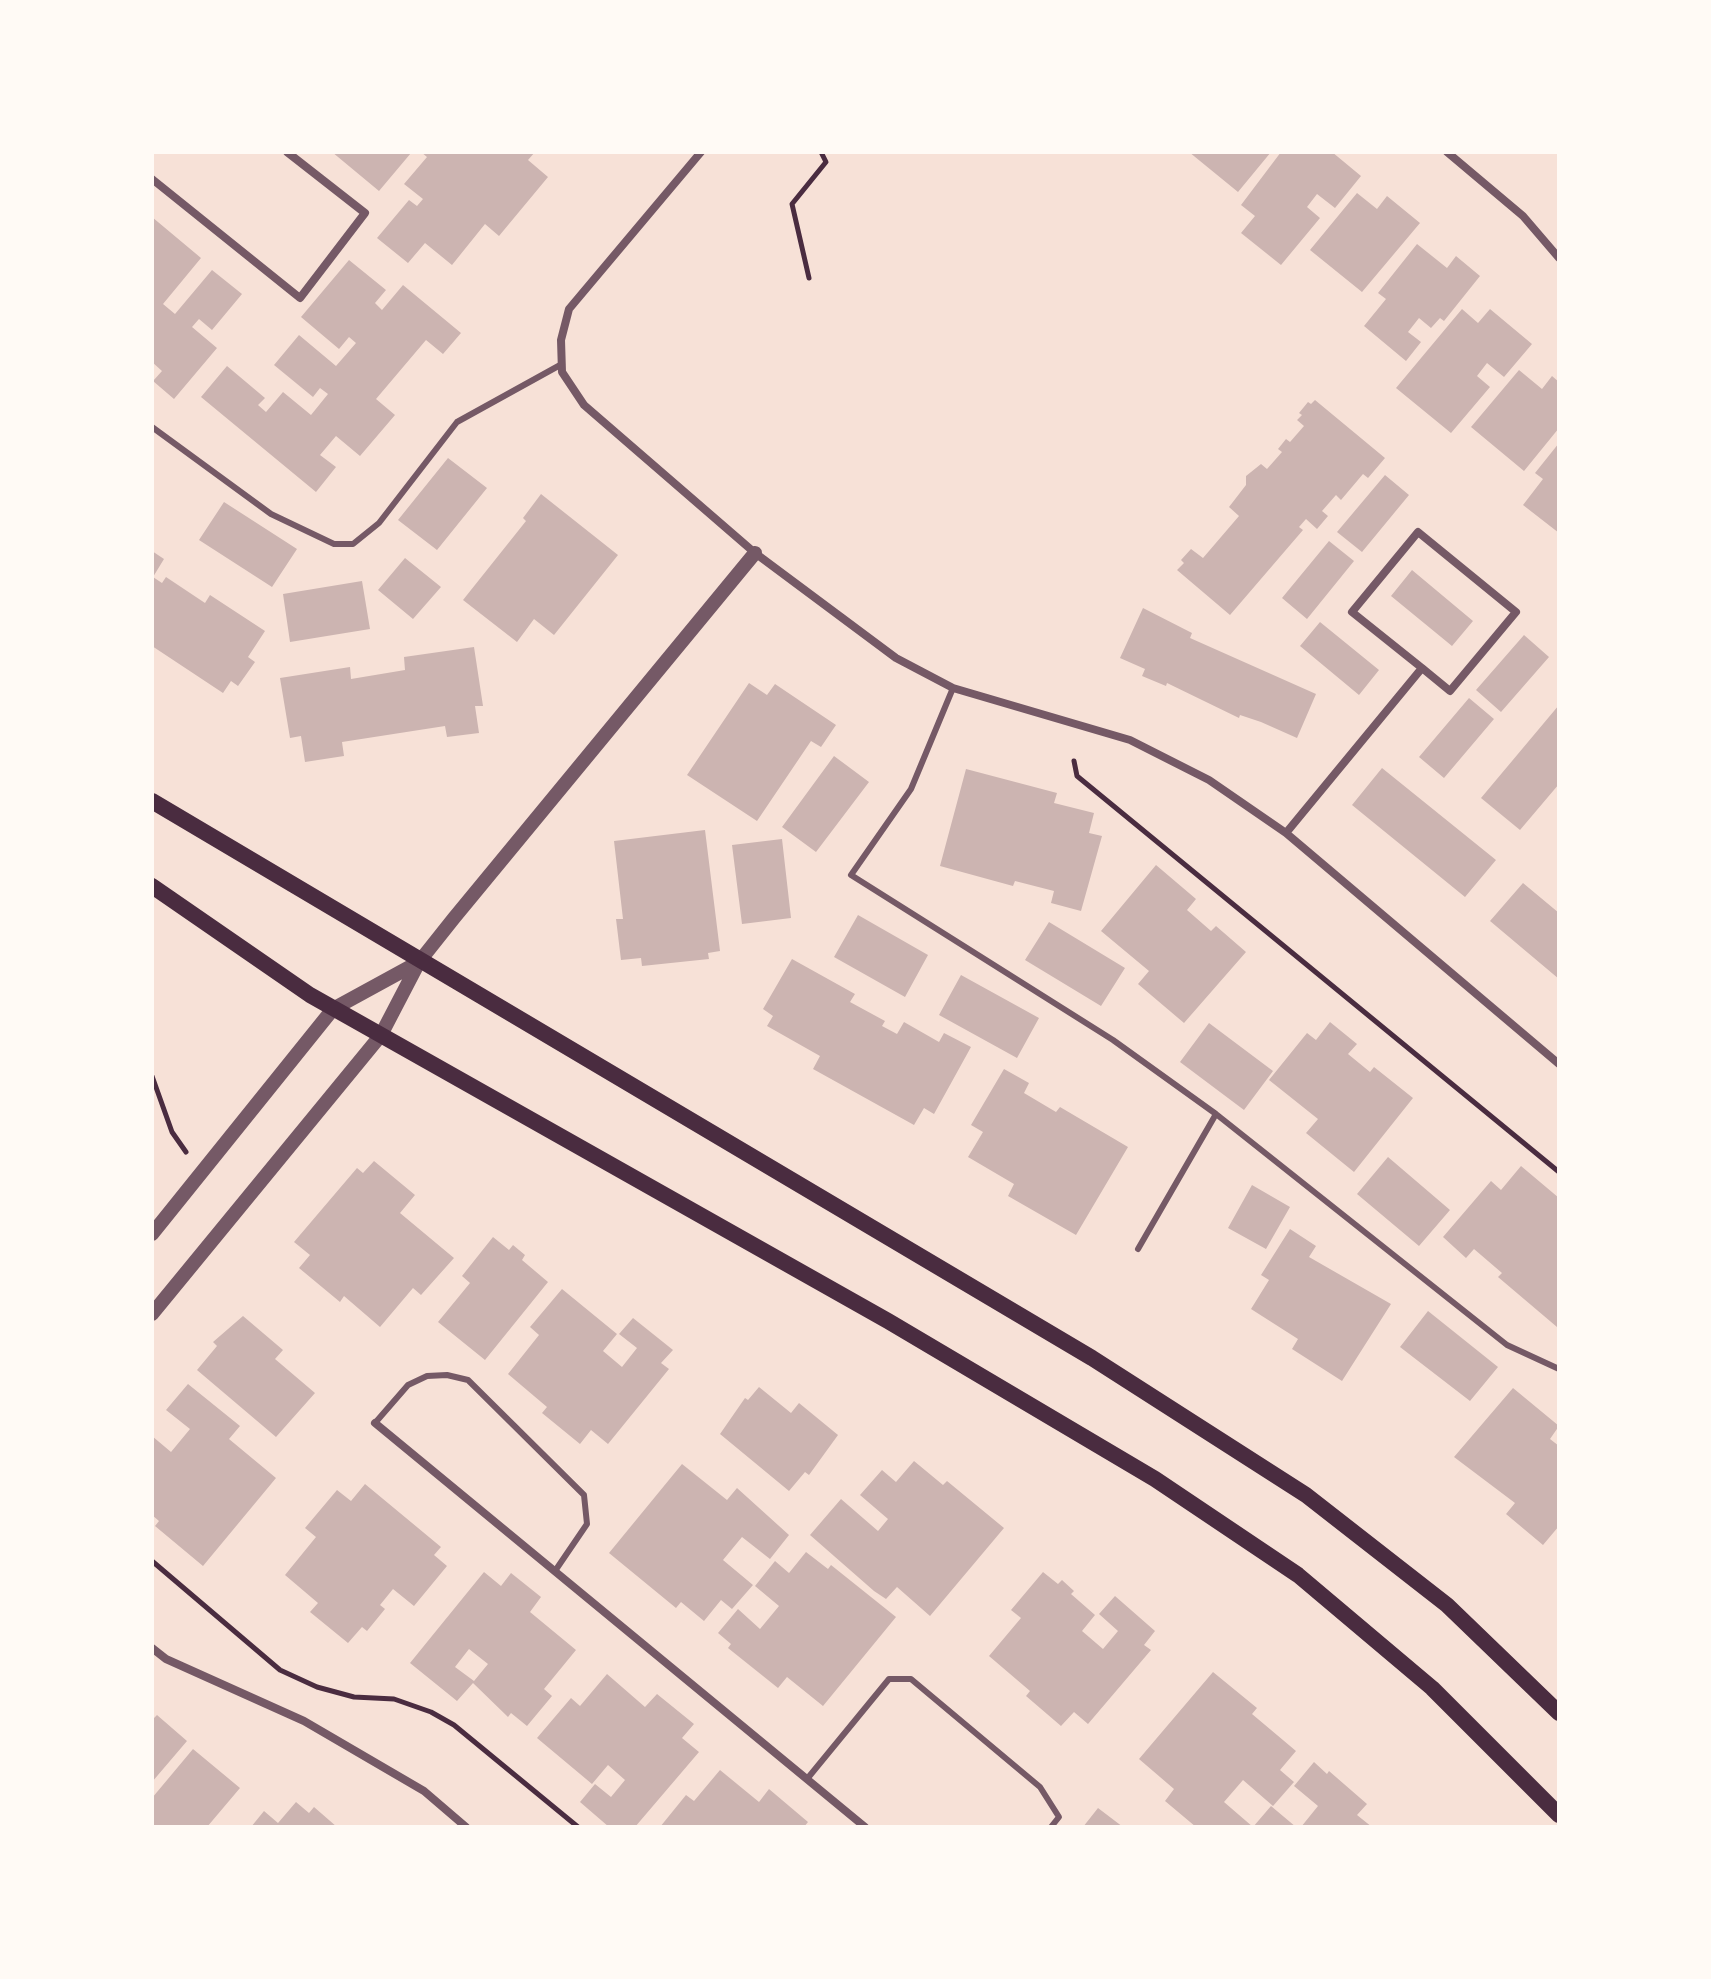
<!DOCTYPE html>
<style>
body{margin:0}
#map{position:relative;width:1711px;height:1979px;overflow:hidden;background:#f7e1d7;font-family:"PT Sans Narrow",sans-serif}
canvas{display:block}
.frame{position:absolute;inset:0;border:154px solid #fffaf5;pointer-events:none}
</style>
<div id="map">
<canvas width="1711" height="1979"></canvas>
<div class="frame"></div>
</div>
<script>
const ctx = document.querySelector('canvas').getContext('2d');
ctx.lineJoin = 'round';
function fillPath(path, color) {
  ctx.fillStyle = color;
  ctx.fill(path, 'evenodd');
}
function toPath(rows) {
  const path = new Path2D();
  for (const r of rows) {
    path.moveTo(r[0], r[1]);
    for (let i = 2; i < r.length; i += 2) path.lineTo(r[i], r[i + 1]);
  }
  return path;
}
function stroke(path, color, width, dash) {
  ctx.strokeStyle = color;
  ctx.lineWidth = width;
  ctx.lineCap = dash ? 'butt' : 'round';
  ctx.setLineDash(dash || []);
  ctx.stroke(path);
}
fillPath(toPath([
 [332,152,409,152,411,153,379,191],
 [421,152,535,152,528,160,548,177,499,236,485,224,452,265,425,243,408,263,377,238,409,200,417,206,423,199,404,184,427,157],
 [1189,152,1271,152,1238,192],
 [1281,152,1332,152,1361,176,1335,208,1317,194,1307,207,1320,218,1281,265,1241,233,1255,216,1241,205],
 [1357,193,1377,209,1387,196,1420,223,1362,292,1310,250],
 [152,217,201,258,163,304,175,314,212,270,242,294,212,330,199,319,192,327,217,348,174,399,153,381,162,371,152,362],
 [1417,244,1447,268,1456,256,1480,276,1444,321,1440,318,1431,328,1419,318,1408,332,1421,342,1406,361,1364,326,1386,299,1378,293],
 [349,260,386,290,375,303,382,310,403,285,461,333,443,354,426,340,376,399,395,415,360,456,336,436,320,455,336,467,316,492,201,397,227,366,265,398,258,405,266,412,283,392,311,415,328,394,320,388,313,397,274,365,299,335,336,366,356,343,349,337,339,349,301,317],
 [1462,309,1478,323,1490,309,1532,344,1504,377,1487,363,1477,376,1490,387,1451,433,1396,388],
 [1519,370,1542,389,1552,376,1559,382,1559,428,1524,471,1471,427],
 [1315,400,1385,458,1368,478,1363,474,1341,500,1336,495,1322,511,1328,516,1317,529,1306,519,1299,527,1303,530,1230,615,1177,570,1184,563,1181,560,1191,549,1203,558,1239,516,1229,507,1246,485,1246,476,1261,464,1267,469,1282,452,1278,449,1286,439,1290,442,1304,426,1297,420,1302,415,1299,413,1308,402,1311,404],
 [1559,443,1559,533,1523,505,1543,479,1535,473],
 [448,458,487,488,437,550,398,520],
 [1385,475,1409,495,1362,552,1337,532],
 [541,494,618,555,554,635,534,619,517,642,463,600,526,521,523,518],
 [224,502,297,549,272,587,199,540],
 [1329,541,1354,561,1307,619,1282,598],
 [152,551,164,559,153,577,162,583,166,577,205,603,210,595,265,631,248,657,255,662,238,686,231,681,223,693,152,646],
 [405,558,441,587,413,619,378,590],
 [1412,570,1473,621,1452,646,1391,596],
 [362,581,370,629,290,642,283,594],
 [1143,608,1192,633,1190,638,1316,694,1297,738,1261,722,1240,715,1239,718,1167,683,1166,686,1142,676,1145,669,1120,658],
 [1320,622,1379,670,1359,695,1300,646],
 [1524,635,1549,657,1501,712,1476,690],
 [474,647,483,706,475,706,479,733,447,737,445,726,342,742,344,756,305,762,301,736,290,738,280,678,350,667,351,679,405,670,404,657],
 [749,683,767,695,775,684,836,725,821,747,811,741,757,821,687,775],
 [1469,698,1494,719,1444,778,1419,757],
 [1559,705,1559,784,1520,830,1481,798],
 [834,756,869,782,816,852,782,827],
 [1382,768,1496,860,1465,897,1352,805],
 [966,769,1057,793,1054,803,1094,813,1089,833,1102,836,1081,911,1051,903,1054,891,1015,881,1013,886,940,866],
 [705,830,720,951,708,953,709,959,642,966,641,958,621,960,616,919,623,919,614,841],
 [782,839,791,918,742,924,732,845],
 [1156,865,1196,899,1187,910,1211,931,1216,926,1246,952,1184,1023,1138,984,1149,971,1101,931],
 [1523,883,1559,913,1559,979,1490,921],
 [858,915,928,955,905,997,834,957],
 [1049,922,1125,968,1101,1006,1025,960],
 [792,959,855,994,850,1002,885,1021,882,1026,897,1034,904,1022,939,1042,944,1033,971,1047,934,1114,924,1108,914,1125,813,1069,820,1056,767,1026,773,1016,763,1009],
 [961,975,1039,1018,1017,1058,939,1015],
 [1330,1022,1357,1044,1348,1054,1370,1072,1374,1067,1413,1098,1354,1172,1306,1133,1318,1119,1269,1080,1307,1033,1316,1040],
 [1209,1023,1273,1071,1244,1110,1180,1062],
 [1004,1069,1029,1083,1024,1093,1056,1112,1060,1107,1128,1147,1076,1235,1008,1196,1014,1184,968,1157,983,1132,971,1125],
 [1388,1157,1450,1210,1419,1246,1357,1194],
 [374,1161,415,1195,400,1213,454,1258,421,1295,413,1288,380,1327,344,1296,340,1302,299,1268,310,1255,294,1242,357,1168,363,1173],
 [1521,1166,1559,1198,1557,1327,1498,1277,1502,1273,1474,1249,1466,1258,1443,1237,1491,1181,1501,1190],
 [1252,1185,1290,1207,1266,1249,1228,1228],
 [1290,1229,1316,1246,1309,1257,1391,1304,1342,1381,1292,1349,1298,1339,1251,1309,1269,1280,1261,1275],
 [493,1237,509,1250,513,1245,525,1255,522,1260,548,1282,485,1360,438,1322,470,1283,462,1276],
 [562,1289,617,1334,603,1351,622,1367,637,1348,619,1334,633,1318,673,1350,661,1363,669,1369,608,1444,591,1430,580,1444,542,1413,547,1407,508,1374,539,1335,530,1327],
 [1428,1311,1498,1367,1470,1401,1400,1347],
 [243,1316,283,1350,275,1359,315,1393,276,1437,197,1370,217,1346,213,1342],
 [188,1384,240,1426,229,1439,276,1478,203,1566,155,1526,159,1521,152,1515,152,1436,171,1452,190,1429,166,1410],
 [759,1387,791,1413,799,1403,838,1435,809,1475,805,1472,789,1491,720,1434,745,1398,748,1400],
 [1513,1388,1559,1426,1550,1439,1559,1446,1559,1526,1543,1545,1506,1514,1515,1503,1454,1457],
 [914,1461,943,1485,947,1481,1004,1528,930,1616,897,1587,886,1599,874,1591,810,1535,841,1499,878,1531,888,1519,860,1495,882,1470,896,1482],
 [682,1464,727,1500,737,1488,789,1535,770,1559,742,1537,723,1560,753,1585,732,1609,721,1600,704,1621,681,1602,676,1608,609,1553],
 [365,1484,441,1547,434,1555,447,1566,414,1606,393,1589,380,1605,385,1609,367,1631,362,1627,348,1643,310,1612,318,1603,285,1575,316,1537,305,1528,337,1490,351,1501],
 [806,1552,828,1569,831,1565,896,1617,823,1706,787,1677,778,1688,728,1648,731,1644,718,1633,738,1609,760,1629,779,1606,755,1586,775,1561,789,1573],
 [484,1572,501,1586,511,1573,541,1597,530,1612,576,1650,544,1689,552,1696,527,1726,511,1713,508,1717,473,1683,457,1701,410,1663],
 [469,1649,488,1664,474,1681,455,1667],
 [1043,1572,1058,1584,1062,1580,1074,1591,1071,1594,1095,1615,1082,1631,1103,1649,1118,1631,1099,1614,1115,1596,1155,1631,1144,1645,1151,1650,1088,1724,1074,1712,1061,1726,1026,1696,1030,1691,989,1656,1021,1618,1011,1610],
 [1213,1672,1257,1708,1252,1714,1296,1751,1280,1770,1294,1782,1273,1806,1243,1780,1224,1802,1253,1827,1271,1806,1296,1827,1196,1827,1165,1801,1174,1789,1139,1759],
 [607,1674,645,1707,657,1694,694,1724,682,1738,699,1752,635,1827,609,1827,580,1802,595,1784,611,1797,625,1780,608,1765,592,1784,537,1738,571,1698,580,1706],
 [157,1715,187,1741,152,1782,152,1720],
 [193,1749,240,1788,207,1827,152,1827,152,1798],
 [1314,1762,1327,1774,1329,1771,1367,1804,1357,1815,1372,1827,1301,1827,1318,1806,1294,1786],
 [720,1770,759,1802,769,1789,808,1822,804,1827,660,1827,686,1795,694,1801],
 [296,1802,309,1813,314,1807,337,1827,251,1827,264,1811,278,1823],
 [1098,1808,1123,1827,1083,1827]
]), '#ccb4b1');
stroke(toPath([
 [809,278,792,204,826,162,821,152],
 [1074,761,1077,776,1559,1172],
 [152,1076,172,1132,186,1152],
 [152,1561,280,1670,317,1687,354,1697,394,1699,431,1712,454,1725,578,1827]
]), '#4a2c40', 5);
stroke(toPath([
 [152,427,271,514,334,544,353,544,379,523,457,422,562,364],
 [953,688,911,789,851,875,1113,1040,1216,1114,1507,1345,1559,1369],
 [1138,1249,1216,1114],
 [375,1423,408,1385,427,1376,447,1375,468,1380,584,1495,587,1524,555,1571],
 [807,1779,889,1679,911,1679,1040,1787,1059,1817,1051,1827]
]), '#755966', 6);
stroke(toPath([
 [701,152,569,309,561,340,562,372,584,405,755,553,896,658,953,688,1130,740,1209,780,1286,833,1559,1064],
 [1447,152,1523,216,1559,258],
 [152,179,300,298,365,213,287,152],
 [1286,833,1422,668,1450,691,1516,612,1418,532,1352,612,1422,668],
 [375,1423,865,1827],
 [152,1648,166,1659,304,1721,424,1791,466,1827]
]), '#755966', 8);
stroke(toPath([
 [152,1234,333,1009,419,962],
 [152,1314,381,1035,419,962,454,918,755,553]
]), '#755966', 14);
stroke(toPath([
 [152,801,1092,1358,1306,1495,1447,1605,1559,1713],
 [152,886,310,995,888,1321,1155,1479,1298,1575,1432,1688,1559,1815]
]), '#4a2c40', 16);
</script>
